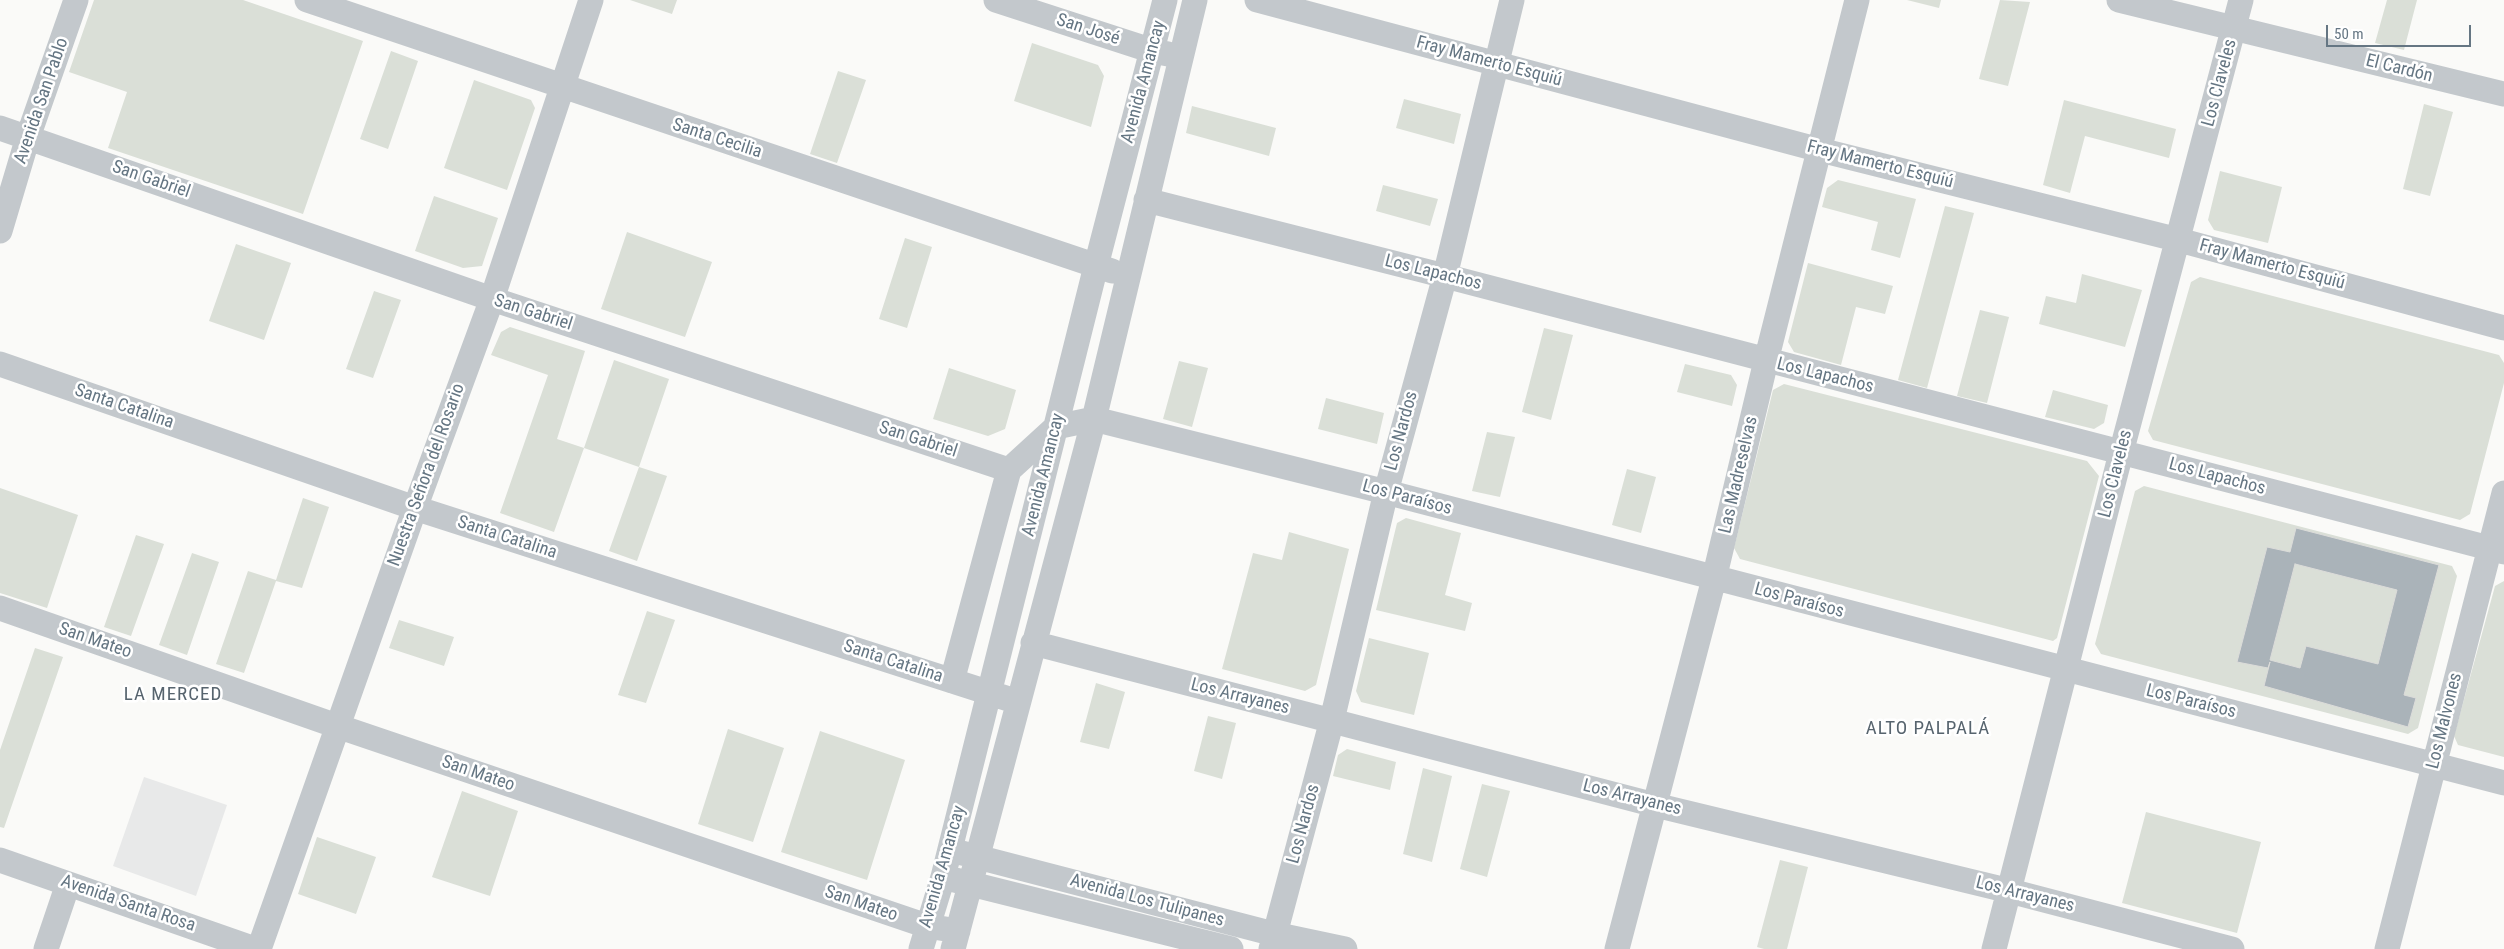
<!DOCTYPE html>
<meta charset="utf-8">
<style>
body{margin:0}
#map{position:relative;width:2504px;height:949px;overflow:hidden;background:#fafaf8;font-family:"Roboto Condensed",sans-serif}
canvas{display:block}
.scale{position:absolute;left:2326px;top:25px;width:145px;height:22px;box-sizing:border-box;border:2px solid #657683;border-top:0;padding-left:6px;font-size:15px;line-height:18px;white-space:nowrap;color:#657683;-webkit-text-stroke:4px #fff;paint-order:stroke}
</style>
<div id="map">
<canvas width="2504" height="949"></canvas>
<div class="scale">50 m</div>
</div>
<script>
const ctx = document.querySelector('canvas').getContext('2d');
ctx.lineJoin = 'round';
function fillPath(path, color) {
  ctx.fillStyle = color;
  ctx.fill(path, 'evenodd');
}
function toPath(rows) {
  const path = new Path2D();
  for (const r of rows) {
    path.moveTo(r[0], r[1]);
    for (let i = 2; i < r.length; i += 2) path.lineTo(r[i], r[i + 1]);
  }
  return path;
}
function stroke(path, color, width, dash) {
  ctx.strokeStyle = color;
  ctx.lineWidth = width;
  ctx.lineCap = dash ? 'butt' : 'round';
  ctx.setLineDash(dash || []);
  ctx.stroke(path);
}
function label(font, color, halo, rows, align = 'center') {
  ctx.font = font + ' "Roboto Condensed",sans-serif';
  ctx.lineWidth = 5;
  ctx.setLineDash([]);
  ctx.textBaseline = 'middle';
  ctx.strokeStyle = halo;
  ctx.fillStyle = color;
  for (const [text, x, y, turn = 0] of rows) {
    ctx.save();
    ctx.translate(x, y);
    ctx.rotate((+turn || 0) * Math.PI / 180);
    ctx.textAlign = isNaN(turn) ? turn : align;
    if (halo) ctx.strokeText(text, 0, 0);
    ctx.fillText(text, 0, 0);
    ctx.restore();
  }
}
fillPath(toPath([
 [144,777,227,805,196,896,113,866]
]), '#e8e9e9');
fillPath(toPath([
 [94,0,243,0,363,41,303,214,108,148,127,92,69,72],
 [630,0,677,0,672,14],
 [1907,0,1941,0,1939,8],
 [2000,0,2030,2,2008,86,1979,79],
 [2387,0,2417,0,2404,50,2375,43],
 [1032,43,1098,65,1104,76,1091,127,1014,101],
 [391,51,418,61,388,149,360,139],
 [838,71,866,80,837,163,810,154],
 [474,80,531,100,535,108,507,190,444,168],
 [1404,99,1461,114,1454,144,1396,128],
 [2064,100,2176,129,2169,158,2085,136,2070,193,2043,185],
 [2424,104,2453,112,2430,196,2403,189],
 [1192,106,1276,128,1269,156,1186,133],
 [2220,171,2282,187,2268,243,2214,230,2208,220],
 [1838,180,1916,199,1900,258,1871,250,1878,222,1822,207,1827,188],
 [1383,185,1438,199,1430,226,1376,211],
 [434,196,498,218,482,266,463,268,415,251],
 [1945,206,1974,213,1927,388,1898,380],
 [627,232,712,262,685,337,601,309],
 [905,238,932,247,907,328,879,319],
 [236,244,291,263,264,340,209,321],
 [1808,263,1893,286,1885,314,1856,307,1841,365,1794,352,1788,342],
 [2082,274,2142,290,2125,347,2039,324,2046,296,2076,303],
 [2200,277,2499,355,2504,363,2504,383,2470,514,2460,520,2153,440,2148,431,2191,282],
 [374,291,401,300,373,378,346,369],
 [1980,310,2009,317,1987,403,1957,396],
 [510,327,585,351,557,439,584,448,614,360,669,379,639,467,667,476,637,561,609,551,639,467,584,448,554,532,500,513,548,375,491,355,501,332],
 [1544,328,1573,335,1551,420,1522,412],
 [1179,361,1208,368,1192,427,1163,419],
 [1685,364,1731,375,1737,385,1732,406,1677,392],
 [949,368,1016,390,1005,429,988,436,933,419],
 [1784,384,2087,461,2099,476,2057,638,2053,641,1740,559,1734,548,1773,390],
 [2053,390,2108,405,2104,423,2094,429,2045,417],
 [1326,398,1384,413,1377,444,1318,429],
 [1487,432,1515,437,1500,497,1472,491],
 [1627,469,1656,477,1641,533,1612,525],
 [2144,486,2452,566,2457,576,2418,728,2408,734,2101,654,2095,644,2135,491],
 [0,488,78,515,47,608,0,593],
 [303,498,329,507,302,588,276,581,244,673,216,664,248,571,276,580],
 [1406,518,1461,533,1445,595,1472,603,1465,631,1376,610,1397,523],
 [1289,532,1349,549,1316,685,1305,691,1222,669,1253,553,1282,560],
 [136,535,164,544,131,636,104,627],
 [192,553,219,562,187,655,159,645],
 [2504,581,2504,757,2458,745,2454,736,2495,586],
 [647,611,675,620,646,703,618,695],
 [399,620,454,637,444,666,389,648],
 [1369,638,1429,653,1414,715,1361,702,1356,691],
 [35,648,63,657,4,828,0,827,0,750],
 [1096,683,1125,692,1109,749,1080,742],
 [1208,716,1236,723,1222,779,1194,771],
 [728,729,784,748,753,842,698,824],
 [820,731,905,760,867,880,781,852],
 [1347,749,1396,762,1390,790,1333,776,1338,755],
 [1423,768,1452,776,1432,862,1403,854],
 [1482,784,1510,791,1487,877,1460,869],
 [462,791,518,811,490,896,432,877],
 [2146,812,2261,842,2237,933,2122,903],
 [317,837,376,857,356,914,298,894],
 [1780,860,1808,867,1787,949,1764,949,1757,947]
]), '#dadfd7');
const building = toPath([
 [2296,528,2439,565,2404,695,2416,698,2408,727,2264,686,2270,662,2268,668,2237,662,2267,547,2290,552,2296,528],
 [2295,564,2397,590,2378,664,2306,646,2300,668,2270,660,2295,564]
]);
fillPath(building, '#aab3b9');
stroke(building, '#dcdcda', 1);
stroke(toPath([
 [307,0,1112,271],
 [996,0,1153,51,1168,54],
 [1257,0,1820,150,2179,240,2504,328],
 [2119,0,2504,94],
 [0,128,492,299,1009,470,1056,427,1094,419,1386,492,2504,783],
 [1146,200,1445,276,2504,552],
 [0,231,28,137,76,0],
 [0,364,415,508,1018,702],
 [0,608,337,726,927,926,958,931],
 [1033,643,1655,805,2010,891,2232,949],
 [952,681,1009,470],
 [962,853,1274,934,1345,949],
 [0,860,255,949],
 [955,880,1231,949],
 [46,949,68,884],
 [259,949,415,508,492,299,591,0],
 [921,949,943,877,1096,266,1165,0],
 [953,949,1094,419,1195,0],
 [1271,949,1332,720,1386,492,1445,276,1512,0],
 [1617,949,1714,579,1766,361,1857,0],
 [1994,949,2121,453,2241,0],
 [2387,949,2504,493]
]), '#c3c8cc', 25);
label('18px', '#657683', '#fff', [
 ["San José",1088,30,18],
 ["Fray Mamerto Esquiú",1489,62,15],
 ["El Cardón",2399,69,14],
 ["Avenida Amancay",1144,82,-75],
 ["Los Claveles",2220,83,-75],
 ["Avenida San Pablo",42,101,-71],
 ["Santa Cecilia",717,139,18],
 ["Fray Mamerto Esquiú",1880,165,14],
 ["San Gabriel",151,180,19],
 ["Fray Mamerto Esquiú",2272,265,15],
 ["Los Lapachos",1433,273,14],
 ["San Gabriel",533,313,18],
 ["Los Lapachos",1825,376,14],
 ["Santa Catalina",124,407,19],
 ["Los Nardos",1402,431,-75],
 ["San Gabriel",918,440,18],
 ["Los Claveles",2116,474,-76],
 ["Nuestra Señora del Rosario",427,475,-70],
 ["Avenida Amancay",1044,475,-76],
 ["Las Madreselvas",1739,475,-77],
 ["Los Lapachos",2217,477,15],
 ["Los Paraísos",1407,498,15],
 ["Santa Catalina",507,538,18],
 ["Los Paraísos",1799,601,15],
 ["San Mateo",95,641,19],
 ["Santa Catalina",893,662,18],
 ["Los Arrayanes",1240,697,14],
 ["Los Paraísos",2191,702,14],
 ["Los Malvones",2445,721,-76],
 ["San Mateo",478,774,19],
 ["Los Arrayanes",1632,798,14],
 ["Los Nardos",1304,824,-75],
 ["Avenida Amancay",943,867,-74],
 ["Los Arrayanes",2025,895,14],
 ["Avenida Los Tulipanes",1147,901,15],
 ["Avenida Santa Rosa",128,904,19],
 ["San Mateo",861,904,19]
]);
ctx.letterSpacing = '1px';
label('19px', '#57646e', '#fff', [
 ["LA MERCED",173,695],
 ["ALTO PALPALÁ",1928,729]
]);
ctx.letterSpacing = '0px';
</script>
